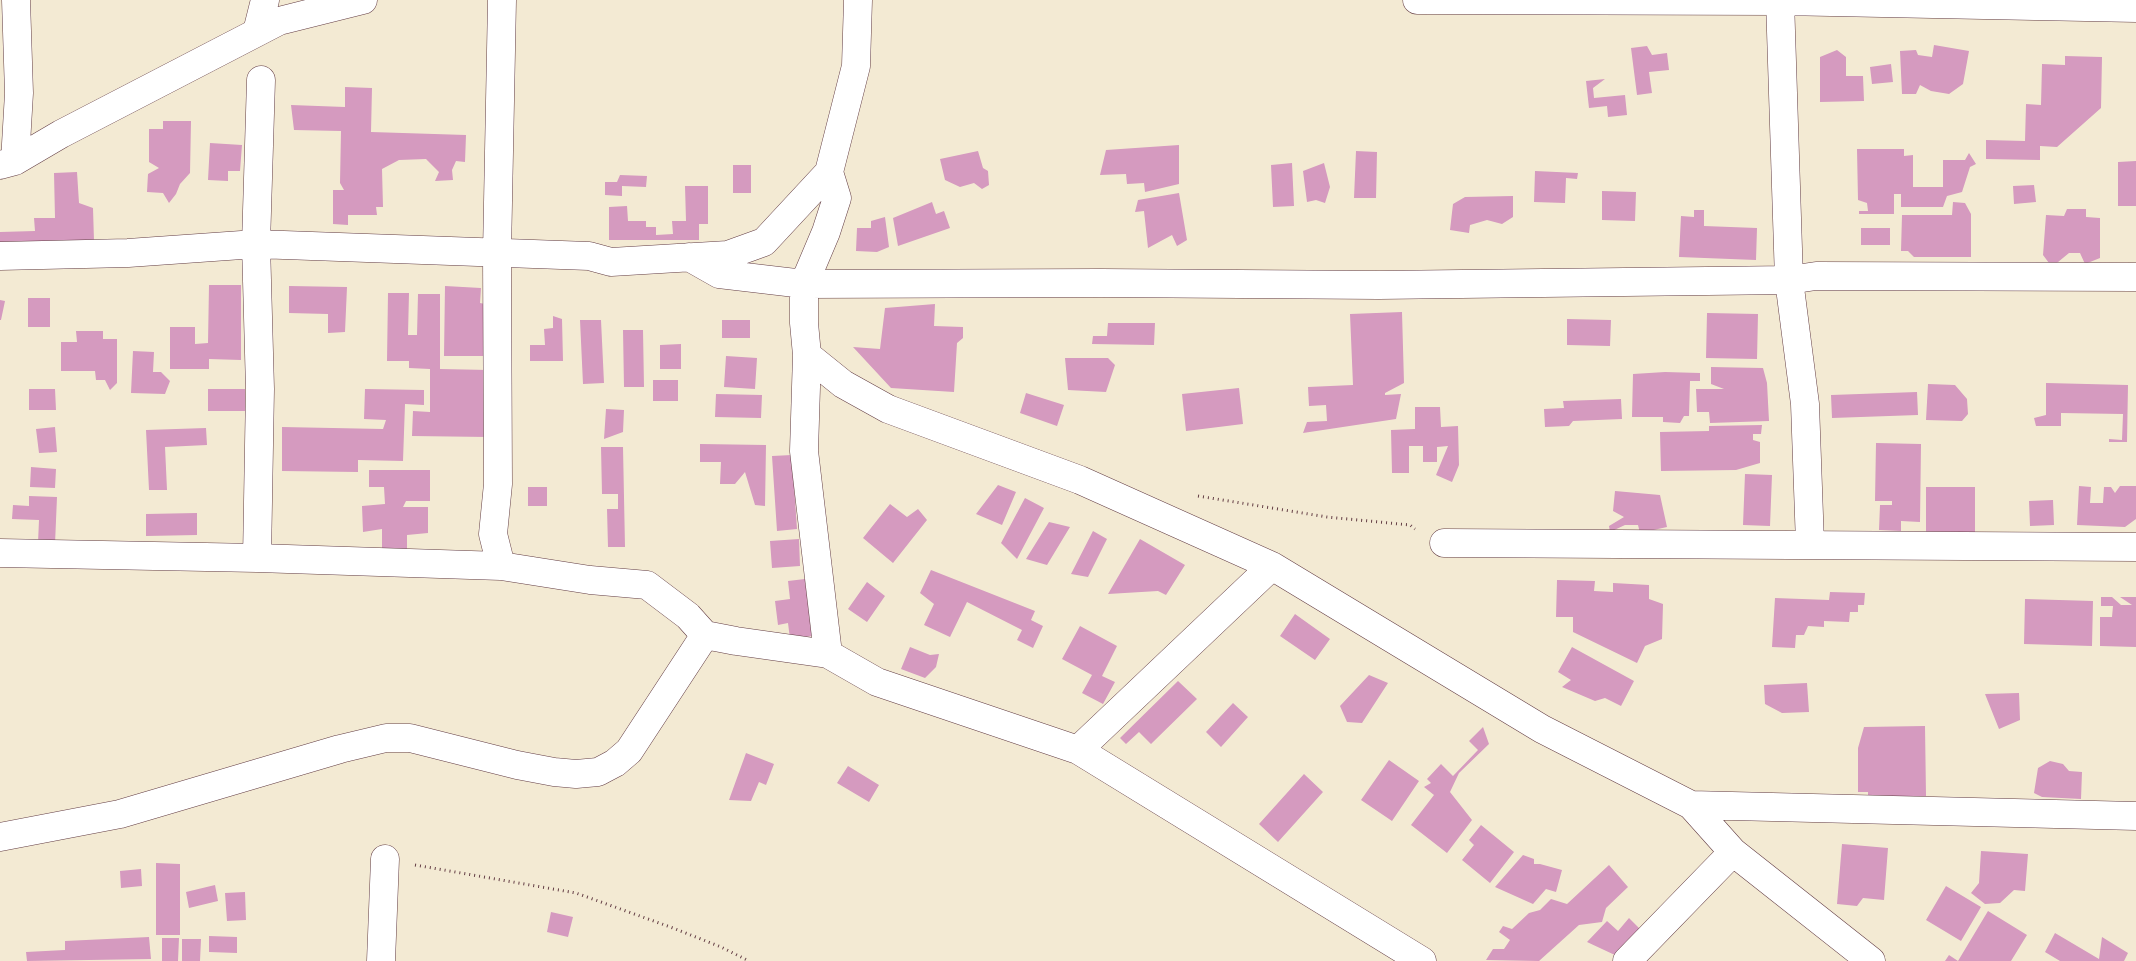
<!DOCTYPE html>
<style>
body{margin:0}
canvas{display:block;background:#f3ead3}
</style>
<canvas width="2136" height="961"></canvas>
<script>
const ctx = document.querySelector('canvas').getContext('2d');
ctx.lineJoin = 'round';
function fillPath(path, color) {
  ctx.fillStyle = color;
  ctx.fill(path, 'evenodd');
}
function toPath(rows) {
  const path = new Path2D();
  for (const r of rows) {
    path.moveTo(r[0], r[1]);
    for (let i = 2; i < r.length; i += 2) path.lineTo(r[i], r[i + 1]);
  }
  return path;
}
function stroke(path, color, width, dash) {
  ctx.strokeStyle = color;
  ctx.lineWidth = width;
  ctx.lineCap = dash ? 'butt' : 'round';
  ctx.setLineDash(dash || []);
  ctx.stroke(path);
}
fillPath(toPath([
 [1934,45,1969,51,1963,84,1949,94,1931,91,1920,85,1916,94,1902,94,1900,51,1916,50,1918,55,1932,57],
 [1647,46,1652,55,1667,53,1669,70,1649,72,1652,93,1637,95,1631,48],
 [1837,50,1846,57,1846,76,1863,76,1864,101,1820,102,1820,57],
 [2065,56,2102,57,2101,108,2057,147,2040,146,2040,160,1986,159,1986,140,2025,141,2026,104,2041,105,2042,64,2065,65],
 [1891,64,1893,82,1872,84,1870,67],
 [1605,79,1593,88,1594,98,1625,95,1627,115,1608,117,1607,106,1589,108,1586,81],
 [345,87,372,88,371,132,466,135,465,162,456,161,452,170,453,180,435,181,439,172,426,159,399,160,382,169,383,207,376,207,377,215,348,215,348,225,333,224,333,190,344,190,340,183,341,131,294,130,291,105,345,107],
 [163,121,191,121,190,173,180,184,176,194,169,203,163,193,147,192,148,174,159,168,149,162,149,129,163,129],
 [210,143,242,145,240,171,228,171,228,181,208,180],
 [1179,145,1179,184,1145,192,1144,183,1127,184,1126,174,1100,175,1106,150],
 [1857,149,1904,149,1904,156,1913,155,1913,187,1943,187,1943,160,1965,160,1969,153,1976,164,1970,167,1962,192,1947,196,1943,207,1901,207,1901,194,1894,194,1894,214,1859,214,1859,211,1868,211,1867,203,1858,200],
 [978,151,983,168,988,171,989,185,982,189,974,183,960,187,945,180,940,159],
 [1356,151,1377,152,1376,198,1354,198],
 [2136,161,2136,206,2118,206,2118,162],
 [1292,163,1294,206,1273,207,1271,165],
 [1324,163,1330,187,1325,203,1316,200,1307,202,1303,171],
 [733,165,751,165,751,193,733,193],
 [1535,171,1578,173,1577,179,1566,178,1565,203,1534,202],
 [77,172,79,203,93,208,94,241,0,242,0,232,35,231,34,218,55,218,54,173],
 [620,175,647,176,646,187,622,186,622,196,605,195,605,182,617,182],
 [2034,185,2036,202,2014,204,2013,186],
 [685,186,708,186,708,224,699,224,699,240,609,240,609,207,627,206,628,221,646,221,646,227,656,227,656,235,673,234,672,221,686,221],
 [1602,191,1636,192,1635,221,1602,220],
 [1179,193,1187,240,1177,246,1172,235,1148,248,1144,211,1135,212,1138,200],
 [1513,196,1513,217,1502,224,1487,220,1470,225,1469,233,1450,230,1453,204,1465,197],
 [932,202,936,214,944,211,950,228,898,246,893,218],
 [1953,202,1965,203,1971,214,1971,257,1914,257,1908,251,1901,251,1902,215,1952,215],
 [2067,209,2086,209,2086,217,2100,218,2100,258,2085,264,2080,253,2069,253,2052,267,2043,255,2046,215,2064,216],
 [1694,210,1704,210,1704,226,1757,228,1756,260,1679,257,1681,216,1694,217],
 [885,217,889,247,877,252,856,251,857,228,871,228,871,221],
 [1861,228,1890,228,1890,245,1861,245],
 [209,285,241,285,241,360,209,359,209,369,170,369,170,327,195,327,195,344,208,343],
 [289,286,347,287,345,332,328,333,328,314,289,313],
 [445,286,481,288,480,303,490,305,488,356,444,356],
 [388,293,409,293,408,335,417,335,418,294,440,294,440,369,489,370,488,437,412,436,413,411,430,412,430,369,409,368,409,361,387,361],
 [28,298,50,298,50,327,28,327],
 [0,300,5,301,1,320,0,320],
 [935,304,934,326,963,327,963,338,957,343,954,392,891,388,853,347,880,349,885,308],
 [1402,312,1404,383,1385,393,1385,395,1401,394,1396,419,1303,433,1307,422,1327,421,1326,405,1309,406,1308,387,1353,385,1350,314],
 [1707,313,1758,314,1757,359,1706,358],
 [553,316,562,319,563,361,530,361,530,345,545,345,544,329,553,328],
 [1567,319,1611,320,1610,346,1567,345],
 [580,320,601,320,604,383,583,384],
 [722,320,750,320,750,338,722,338],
 [1108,323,1155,323,1154,345,1092,344,1093,336,1107,336],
 [623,330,643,330,644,387,624,387],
 [76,331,103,331,103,339,117,339,117,383,110,390,105,380,96,380,95,371,61,371,61,342,77,342],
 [681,344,681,369,660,369,660,345],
 [133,351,154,352,153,372,161,372,170,381,165,394,131,393],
 [726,356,757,358,755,389,724,387],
 [1065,358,1108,358,1115,365,1106,392,1068,390],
 [1711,367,1763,368,1767,383,1769,421,1710,423,1709,412,1697,412,1696,389,1724,389,1711,384],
 [1665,372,1700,373,1700,381,1690,381,1689,416,1684,416,1680,423,1663,422,1663,417,1632,417,1633,374],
 [653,380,678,380,678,401,653,401],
 [2046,383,2128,385,2127,442,2109,442,2109,439,2122,440,2123,414,2061,413,2061,426,2036,426,2034,418,2046,415],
 [1928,384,1955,385,1967,399,1968,414,1962,421,1926,420],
 [1239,388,1243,424,1186,431,1182,394],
 [29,389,55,389,56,410,29,410],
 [208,389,245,389,245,411,208,411],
 [365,389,424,390,424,405,405,404,403,461,358,460,358,472,282,471,282,427,383,429,386,420,364,419],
 [1917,392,1918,415,1832,418,1831,395],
 [1026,393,1064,405,1057,426,1020,413],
 [716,394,762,395,761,418,715,417],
 [1621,399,1622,419,1573,421,1569,426,1545,427,1544,409,1564,408,1563,401],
 [1415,407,1440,407,1441,427,1458,426,1459,465,1452,482,1436,475,1448,446,1437,447,1437,462,1423,462,1423,446,1409,446,1409,473,1392,473,1391,430,1415,429],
 [606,409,624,410,623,432,604,439],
 [1762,425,1761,434,1753,434,1753,440,1760,442,1760,463,1736,470,1661,471,1660,432,1709,431,1709,426],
 [55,427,57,452,39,453,36,429],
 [206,428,207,445,165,447,167,490,149,490,146,430],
 [1876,443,1921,444,1920,522,1901,521,1901,531,1879,530,1880,505,1892,505,1892,501,1875,501],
 [700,444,766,445,765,506,755,505,745,472,735,484,720,484,721,462,700,462],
 [601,447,623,447,625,547,608,547,607,509,618,509,618,494,602,494],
 [792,455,797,529,777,531,772,456],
 [31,467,56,469,55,488,30,487],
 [369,470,430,470,430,501,406,501,403,507,428,507,428,533,407,535,407,551,382,550,382,529,363,532,362,506,385,504,384,487,369,487],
 [1745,474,1772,475,1770,526,1743,525],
 [998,485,1016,492,1002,525,976,514],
 [2079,486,2091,487,2090,503,2103,503,2104,487,2111,487,2115,493,2120,486,2136,486,2136,519,2125,527,2077,525],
 [528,487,547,487,547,506,528,506],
 [1926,487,1975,487,1975,532,1926,532],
 [1615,491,1660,495,1667,527,1640,533,1638,525,1625,525,1610,532,1609,526,1624,517,1613,511],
 [29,496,57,497,55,544,38,543,39,520,12,519,13,505,29,506],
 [1025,498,1044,508,1017,559,1001,543],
 [2053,500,2054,525,2030,526,2029,501],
 [890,504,907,517,918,509,927,520,893,563,863,538],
 [197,513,197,535,146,536,146,514],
 [1049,522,1070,527,1047,565,1026,559],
 [1093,531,1107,539,1088,577,1071,574],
 [799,539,800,566,772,568,770,541],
 [1140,539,1185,565,1166,595,1158,591,1108,594],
 [931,570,1035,611,1031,620,1043,626,1033,648,1017,640,1022,630,967,602,950,637,924,625,934,604,920,593],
 [805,579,812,636,790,639,788,623,778,625,775,601,790,599,788,581],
 [1557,580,1595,581,1594,591,1613,592,1613,583,1649,585,1649,599,1663,604,1662,639,1645,646,1637,663,1573,632,1573,617,1556,617],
 [867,582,885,596,867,622,848,609],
 [1830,592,1865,593,1864,605,1858,605,1858,612,1850,612,1849,622,1824,621,1824,627,1808,626,1804,635,1796,635,1795,648,1772,647,1775,598,1829,600],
 [2101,597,2112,597,2121,605,2132,605,2120,597,2136,597,2136,647,2100,646,2100,617,2112,617,2113,606,2101,606],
 [2025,599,2093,601,2092,646,2024,644],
 [1295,614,1330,639,1315,660,1280,636],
 [1080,626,1117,646,1102,676,1115,682,1103,704,1082,693,1092,675,1062,659],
 [910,647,930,655,939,654,936,667,925,678,901,669],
 [1572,647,1634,681,1621,706,1605,698,1595,701,1562,687,1571,680,1558,672],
 [1369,675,1388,683,1362,723,1347,722,1340,706],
 [1178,681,1197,699,1151,744,1139,732,1126,744,1120,738],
 [1807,683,1809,712,1782,713,1765,704,1764,685],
 [2019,693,2020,720,1999,729,1985,694],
 [1233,703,1248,717,1221,747,1206,732],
 [1925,726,1926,796,1868,797,1868,792,1858,792,1858,748,1864,727],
 [1483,727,1489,744,1459,773,1450,792,1472,820,1447,853,1411,825,1434,795,1424,787,1431,783,1427,779,1441,764,1453,776,1478,750,1469,741],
 [746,753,774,764,766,785,759,782,751,801,729,800],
 [1389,760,1419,781,1392,821,1361,800],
 [2050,761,2063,764,2069,771,2082,772,2081,799,2042,797,2034,793,2038,768],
 [848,766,879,785,869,802,837,783],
 [1304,774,1323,792,1278,842,1259,824],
 [1481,825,1514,852,1490,883,1462,860,1474,845,1469,840],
 [1842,844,1888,848,1884,900,1863,898,1857,906,1837,904],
 [1981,851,2028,854,2025,891,2014,890,2000,903,1985,904,1971,893,1979,883],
 [1523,855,1534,859,1534,864,1540,864,1562,870,1556,892,1546,889,1533,904,1495,887],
 [156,863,180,864,180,935,156,935],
 [1609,865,1628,887,1606,908,1602,922,1579,925,1539,961,1486,960,1493,949,1504,949,1510,940,1499,932,1503,926,1512,929,1529,913,1540,910,1551,899,1567,904],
 [141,869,142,886,121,888,120,871],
 [215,885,218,901,189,908,186,892],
 [1946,886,1981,907,1961,941,1926,920],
 [245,892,246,920,227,921,225,893],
 [1988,911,2027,935,2011,961,1945,961,1949,955,1958,961],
 [551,912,573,917,568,937,547,932],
 [1629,918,1641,930,1617,956,1587,942,1607,921,1618,931],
 [2055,933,2099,959,2102,937,2128,953,2124,961,2060,961,2045,952],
 [209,936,237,937,237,953,209,952],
 [149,937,151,959,27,961,26,952,65,950,65,941],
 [162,938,179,938,178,961,162,961],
 [182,939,201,939,200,961,182,961]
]), '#d59abf');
const street = toPath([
 [1417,0,1780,1,2136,8],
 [1780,0,1789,280,1805,404,1810,544],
 [257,32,265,0],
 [15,161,19,93,16,0],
 [0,165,15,161,61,134,279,21,363,0],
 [0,256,128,253,256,244,589,256,611,262,728,255,764,242,829,172],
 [689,257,719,274,804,284,1101,283,1379,285,1789,280,1816,276,2136,277],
 [807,355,843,384,888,409,1080,480,1272,566,1542,729,1691,805,1733,852,1871,961],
 [1444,543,2136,547],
 [0,553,257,558,501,566,590,580,647,585,688,616,705,635,736,641,828,654,877,682,1078,750,1422,961],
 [257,558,260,389,256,244,261,80],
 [501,566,493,534,498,484,497,253,502,0],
 [828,654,804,451,807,355,804,323,804,284,826,232,837,198,829,172,856,66,858,0],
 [1078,750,1272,566],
 [1691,805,2136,816],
 [0,837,120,814,340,749,386,738,410,738,517,765,554,772,576,774,598,772,615,763,629,751,705,635],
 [381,961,385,859],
 [1627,961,1733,852]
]);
stroke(street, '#633d44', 29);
stroke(toPath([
 [1198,496,1327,517,1410,525,1415,529],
 [415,865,576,893,673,928,721,947,749,961]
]), '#633d44', 3, [1, 4]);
stroke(street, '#fff', 28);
</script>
